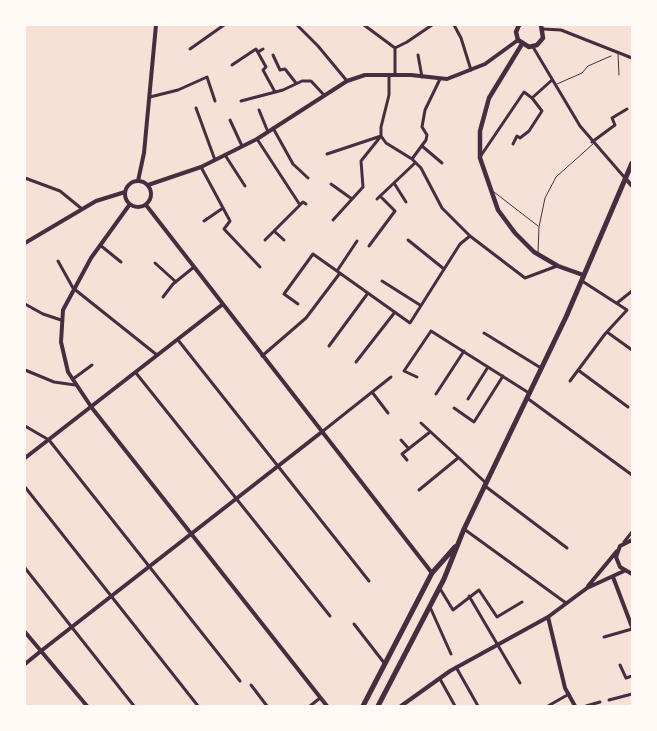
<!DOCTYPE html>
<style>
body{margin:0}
#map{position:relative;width:657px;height:731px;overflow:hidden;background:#f7e1d7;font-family:Commissioner,sans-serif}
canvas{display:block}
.frame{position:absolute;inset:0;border:26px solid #fffaf5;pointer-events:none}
</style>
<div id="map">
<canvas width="657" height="731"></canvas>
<div class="frame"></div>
</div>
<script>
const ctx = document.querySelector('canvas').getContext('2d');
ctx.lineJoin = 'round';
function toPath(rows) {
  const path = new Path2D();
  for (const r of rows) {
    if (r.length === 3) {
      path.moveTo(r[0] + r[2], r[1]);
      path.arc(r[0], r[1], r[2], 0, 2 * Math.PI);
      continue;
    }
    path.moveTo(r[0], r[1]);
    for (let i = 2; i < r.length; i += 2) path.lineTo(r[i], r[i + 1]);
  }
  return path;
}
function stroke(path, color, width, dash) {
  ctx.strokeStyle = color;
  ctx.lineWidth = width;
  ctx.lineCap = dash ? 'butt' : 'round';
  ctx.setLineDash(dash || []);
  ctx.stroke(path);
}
stroke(toPath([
 [618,53,619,75],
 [557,84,582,73,588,66,611,56],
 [494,192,538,226],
 [538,253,539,227,545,198,556,177,593,144]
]), '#4a2c40', 1);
stroke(toPath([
 [297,25,318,46,347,81],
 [364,25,395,48,395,75],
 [454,25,461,38,471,70],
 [543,29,561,30,632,58],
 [533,47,580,126,625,178],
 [395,48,407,42,432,25],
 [190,49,224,25],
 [258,52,263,49],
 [273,55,280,70,285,69,296,83],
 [418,55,422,77],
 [232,65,256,49,266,67,263,70,275,92],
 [389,75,389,95,381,127,381,136,386,143,412,159,421,168,442,208,470,236,525,278,557,266],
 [150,97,178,90,207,77,215,101],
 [241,101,283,90,302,81,311,81,324,95],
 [196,108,215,160],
 [259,110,268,132],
 [230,120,242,146],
 [273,128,293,164,308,178],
 [257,139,300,205],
 [592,142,615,125,612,118,627,109],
 [513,144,517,136,520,138,529,131,542,111,532,98,552,80],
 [422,146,442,163],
 [327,154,381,136,361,161,363,187,333,220],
 [225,155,245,186],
 [480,157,524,92,532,98],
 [412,159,426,140,427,135,422,127,425,110,440,79],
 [201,167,230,221,224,229,260,267],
 [25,178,60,191,82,209],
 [394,183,406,202],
 [331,184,352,199],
 [377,199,415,163],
 [204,221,223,208],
 [274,231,284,240],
 [265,240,303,202,306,204],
 [408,240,444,269],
 [100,245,121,262],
 [369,246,395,211,380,196],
 [58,261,73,288,157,355],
 [155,263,176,282],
 [337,271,357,241],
 [382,281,420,305],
 [163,297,173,284,194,267],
 [617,303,632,291],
 [25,304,43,314,61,320],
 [298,304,284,294,313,254,410,323,460,244,470,236],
 [607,332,632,350],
 [484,333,541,368],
 [178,340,369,581],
 [329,346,368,293],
 [262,356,306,318,340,273],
 [356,362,395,312],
 [25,370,54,382,75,385],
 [578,370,628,407],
 [136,373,330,616],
 [417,377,404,371,431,331,529,393],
 [73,379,92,365],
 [570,381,605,334,627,310,582,281],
 [372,392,388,413],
 [436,394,464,351],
 [527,398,632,475],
 [468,399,488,367],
 [454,408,474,422,503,376],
 [421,423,486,483],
 [25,426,49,440,240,681],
 [323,431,391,377],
 [401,440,409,449],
 [407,460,402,454,430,432],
 [485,486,567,548],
 [25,487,198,706],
 [419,490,458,458],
 [464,529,566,603],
 [624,542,632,532],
 [25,568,134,706],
 [439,587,453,610,479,590,497,617,522,602],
 [469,596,520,683],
 [430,607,451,654],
 [354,624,385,664],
 [604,637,632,629],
 [620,665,626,678,632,676],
 [456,667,478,706],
 [440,679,455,706],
 [251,685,267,706],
 [609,700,632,694],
 [310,706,320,698],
 [548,706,569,694],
 [586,706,600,702]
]), '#4a2c40', 3);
stroke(toPath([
 [625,178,632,186],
 [138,181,144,153,156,25],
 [138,194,13],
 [148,185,201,167,257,139,347,81,365,75,411,75,447,79,485,64,518,40],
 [130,204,91,258,63,310,61,342,68,372,92,408,327,706],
 [146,205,432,573],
 [25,243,96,201,125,192],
 [25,458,223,304],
 [632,540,620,546,616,557,620,567,632,574],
 [613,577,632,627],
 [588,586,617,551],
 [548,617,565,688,575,706],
 [25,632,41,651,25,664],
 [87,706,41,651,323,431],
 [401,706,450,671,548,617,587,588,624,571]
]), '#4a2c40', 4);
stroke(toPath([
 [519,25,516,32,518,40,529,47,537,45,543,38,541,25],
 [522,44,489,98,480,131,480,158,498,210,515,233,534,252,558,266,583,275]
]), '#4a2c40', 4.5);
stroke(toPath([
 [363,706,432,573,455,547],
 [378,706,444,579,464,529,566,317,632,163]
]), '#4a2c40', 5);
</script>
